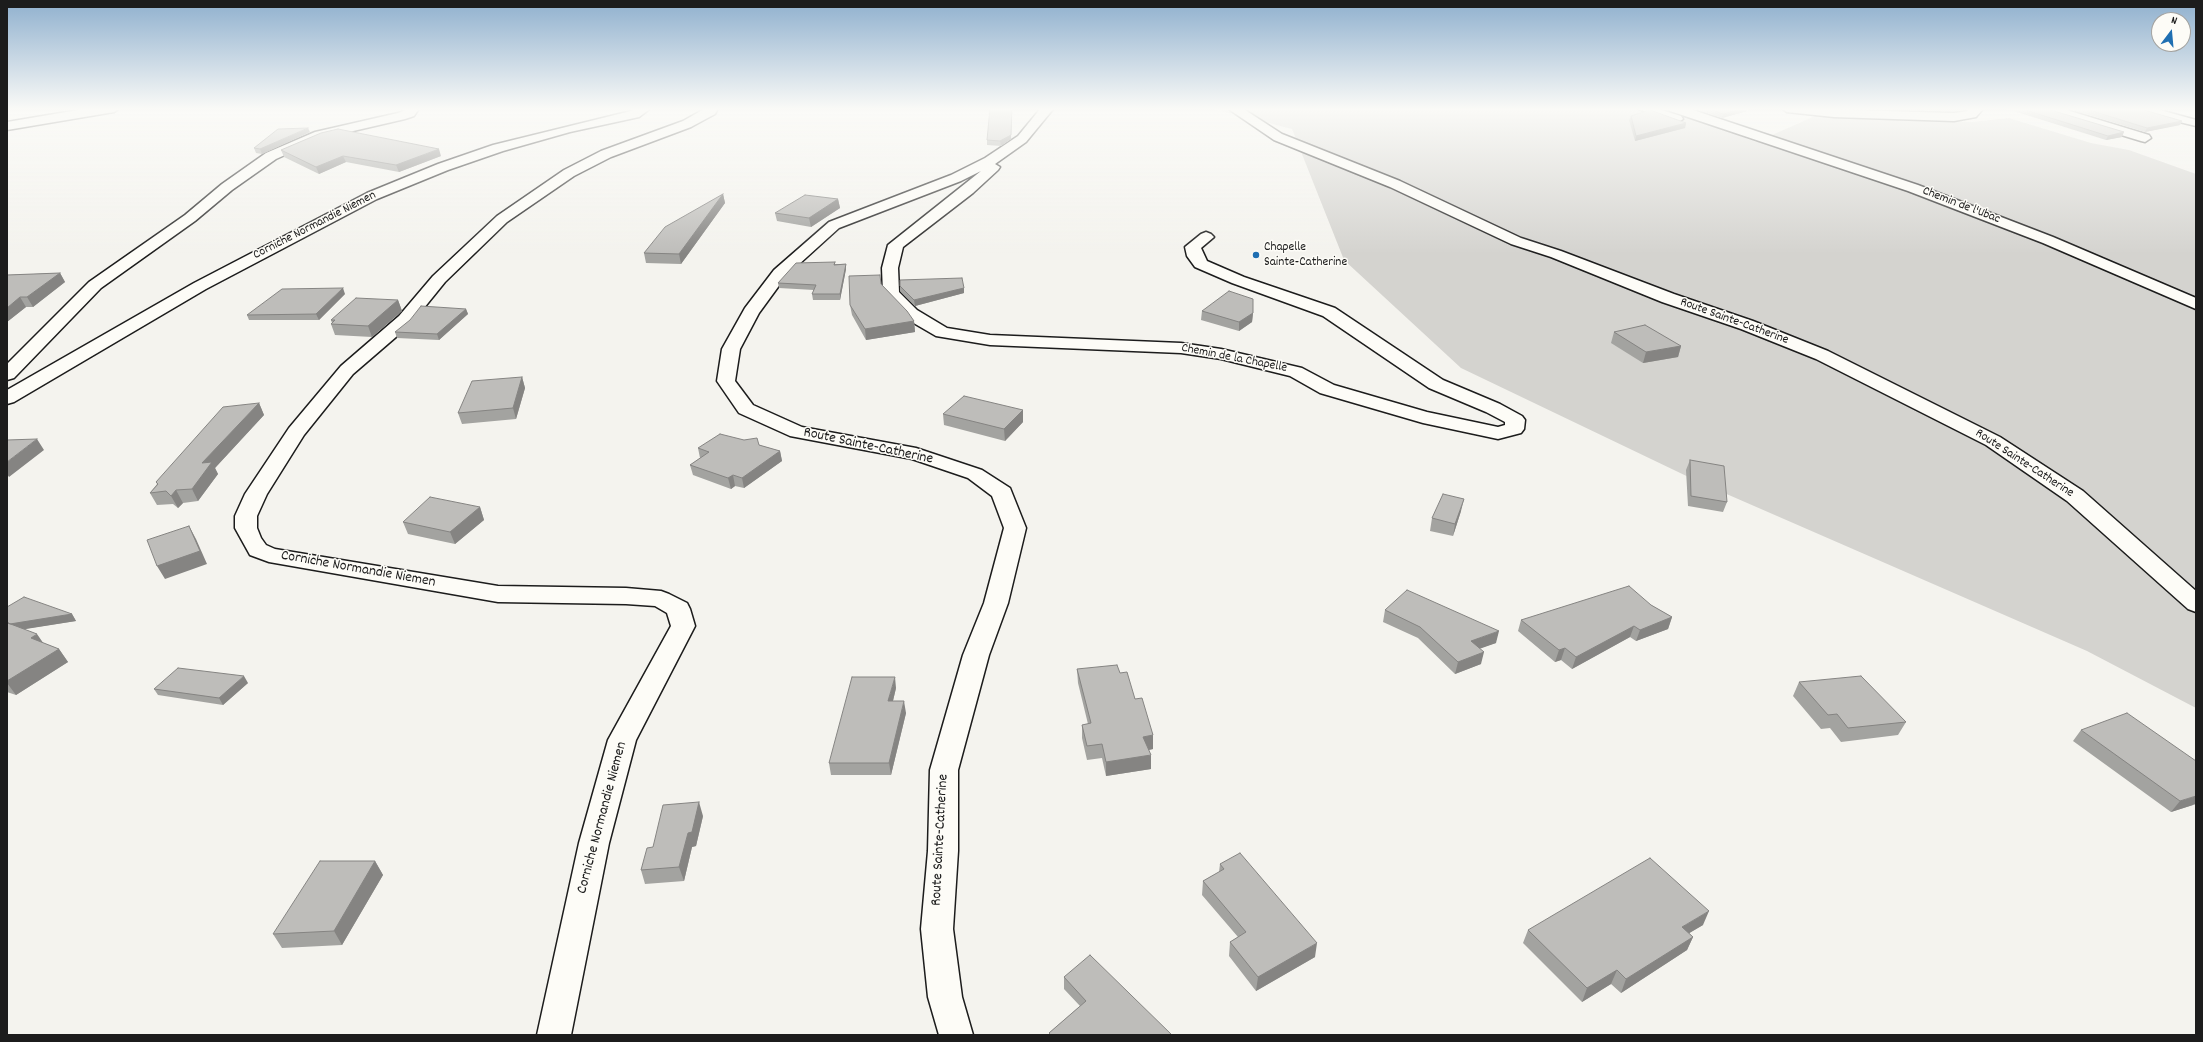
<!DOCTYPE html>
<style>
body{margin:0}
#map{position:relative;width:2203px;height:1042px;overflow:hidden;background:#f4f3ee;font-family:Dekko,sans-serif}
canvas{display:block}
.frame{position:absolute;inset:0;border:8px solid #1c1c1c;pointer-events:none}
.north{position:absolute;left:2151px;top:12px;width:40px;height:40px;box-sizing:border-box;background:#fdfcf7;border:1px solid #a3a29f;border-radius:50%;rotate:16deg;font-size:11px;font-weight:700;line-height:16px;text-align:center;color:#1c1c1c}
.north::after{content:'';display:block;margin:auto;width:14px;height:18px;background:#1f6fb2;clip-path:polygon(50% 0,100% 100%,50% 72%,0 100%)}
</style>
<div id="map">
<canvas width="2203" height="1042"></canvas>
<div class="frame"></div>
<div class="north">N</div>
</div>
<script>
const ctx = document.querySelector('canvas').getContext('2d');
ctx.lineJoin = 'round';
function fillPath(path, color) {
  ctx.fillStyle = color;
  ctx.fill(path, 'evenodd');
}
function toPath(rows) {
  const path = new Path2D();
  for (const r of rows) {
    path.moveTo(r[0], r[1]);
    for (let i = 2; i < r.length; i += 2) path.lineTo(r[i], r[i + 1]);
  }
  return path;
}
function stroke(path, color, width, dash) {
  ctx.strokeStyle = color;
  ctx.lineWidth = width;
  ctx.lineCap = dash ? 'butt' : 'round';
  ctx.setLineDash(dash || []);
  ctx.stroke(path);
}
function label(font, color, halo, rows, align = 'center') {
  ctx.font = font + ' Dekko,sans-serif';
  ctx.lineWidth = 3;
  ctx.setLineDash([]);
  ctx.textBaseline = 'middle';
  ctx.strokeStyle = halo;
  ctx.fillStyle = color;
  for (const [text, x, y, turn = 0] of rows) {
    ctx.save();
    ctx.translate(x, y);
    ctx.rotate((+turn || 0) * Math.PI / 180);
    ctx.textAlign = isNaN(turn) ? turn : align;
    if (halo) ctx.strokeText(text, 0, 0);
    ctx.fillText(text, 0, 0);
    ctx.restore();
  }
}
fillPath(toPath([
 [1210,108,1668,108,1756,142,1815,116,1972,122,2009,118,2091,143,2129,150,2196,174,2196,708,2087,651,1699,482,1461,368,1344,260,1292,129]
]), '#d4d3cf');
const minor = toPath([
 [90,108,120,108,114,112,7,130,7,122,90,108],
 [404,108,418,110,414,116,405,119,323,138,276,159,232,190,195,221,101,288,14,378,7,380,7,364,89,282,185,215,222,184,266,153,315,132,398,113,406,110,404,108],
 [636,108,651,108,639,117,570,132,503,151,448,170,377,199,206,289,14,402,7,404,7,390,194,283,367,193,438,164,493,145,631,111,636,108],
 [706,108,718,108,715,114,691,127,611,157,574,176,507,222,445,282,411,324,353,374,304,435,267,494,257,516,257,528,261,538,266,545,275,549,498,586,626,588,661,591,669,594,687,603,690,609,695,626,636,740,609,843,571,1035,537,1035,579,843,608,740,671,626,667,613,655,606,626,604,498,602,269,562,250,555,235,528,235,516,245,494,289,428,341,366,399,316,433,276,497,216,564,170,601,151,683,121,706,108],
 [1041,108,1054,108,1026,142,995,164,1000,167,998,170,973,193,903,247,898,268,899,292,917,310,947,328,990,335,1181,343,1221,349,1302,368,1334,385,1427,412,1498,427,1505,425,1505,422,1486,412,1429,388,1323,316,1232,283,1195,267,1187,256,1185,247,1201,234,1206,232,1211,234,1214,237,1201,248,1207,261,1244,277,1335,308,1443,380,1500,404,1522,416,1525,420,1524,429,1521,433,1498,439,1423,423,1320,393,1290,376,1221,359,1181,353,990,345,936,336,905,318,883,293,882,268,888,245,981,171,961,181,839,228,786,276,759,313,740,349,735,381,753,405,802,427,916,448,982,470,1010,488,1026,528,1008,603,989,655,958,770,958,851,953,929,962,997,973,1035,939,1035,928,997,921,929,928,851,930,770,963,655,984,603,1004,528,992,496,968,478,912,459,790,436,739,413,717,381,722,349,745,308,774,270,829,222,951,175,985,158,1018,136,1041,108],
 [1227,108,1242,108,1282,134,1400,181,1521,238,1561,251,1674,294,1753,321,1828,351,2000,437,2083,491,2196,591,2196,612,2188,609,2067,501,1986,445,1816,359,1741,329,1662,302,1551,257,1511,244,1390,187,1274,140,1227,108],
 [1636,108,1655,108,1681,116,1683,119,1677,123,1636,108],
 [1668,108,1687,108,1918,185,2053,237,2196,298,2196,309,2043,243,1908,191,1670,111,1668,108],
 [1781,108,1954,113,1968,111,1966,108,1982,110,1976,117,1954,121,1834,117,1787,112,1781,108],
 [2040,108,2060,108,2149,135,2151,138,2145,142,2141,141,2042,111,2040,108],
 [2132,108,2153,108,2196,120,2196,126,2134,111,2132,108]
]);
stroke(minor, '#1c1c1c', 3);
fillPath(minor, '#fdfcf7');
fillPath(toPath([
 [1693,108,1748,108,1747,111,1722,118],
 [2004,108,2044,108,2122,137,2106,140],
 [2066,108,2137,108,2182,121,2180,125,2145,132],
 [1631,116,1686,123,1685,128,1635,141,1629,120],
 [310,132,262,154,256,153,254,148],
 [1011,139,1001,146,987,145,987,140],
 [281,150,441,156,399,172,346,162,319,174,284,157],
 [723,194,725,203,681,264,646,263,644,253],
 [838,199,840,208,811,227,777,221,775,213],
 [835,262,835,264,846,264,846,269,840,300,813,300,812,294,814,290,779,288,778,283],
 [60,273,65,282,33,307,26,307,7,322,7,275],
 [900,280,964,288,964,293,915,306,900,291],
 [881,284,914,321,915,332,866,340,852,315,850,305],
 [345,294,319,320,249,320,247,315],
 [398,300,402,311,372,337,335,335,331,324,332,323,331,320],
 [466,309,468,314,439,340,397,338,395,332],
 [1202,311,1253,313,1252,322,1239,331,1201,320],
 [1614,332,1681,346,1678,357,1643,363,1611,343],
 [522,377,525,388,516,419,462,424,458,413],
 [259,403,264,415,215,468,218,474,198,501,183,503,178,508,173,504,157,505,150,493,157,484,156,482],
 [943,414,1023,422,1005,441,944,425],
 [759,445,780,451,782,461,744,488,735,486,731,489,693,475,690,465,700,458,698,448],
 [1690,460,1727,502,1723,512,1688,506,1686,470],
 [480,507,484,520,455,544,408,534,403,522],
 [1461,511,1453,536,1430,531,1432,518],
 [1651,605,1672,617,1668,629,1636,641,1630,637,1572,669,1561,660,1555,662,1518,631,1521,620],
 [7,607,72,614,76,621,24,629,43,643,59,649,68,662,16,695,7,692],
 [1385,610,1496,643,1480,648,1481,664,1455,674,1418,638,1383,622],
 [1077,669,1120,673,1135,699,1153,735,1153,749,1149,750,1151,769,1106,776,1102,758,1087,760,1082,738,1082,725,1088,724,1078,683],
 [1799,682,1906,722,1898,735,1841,742,1830,728,1821,729,1793,696],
 [248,683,223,705,158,695,154,689],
 [896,688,893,701,906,713,891,775,831,775,829,763],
 [2081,730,2193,805,2171,812,2073,741],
 [703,816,696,846,692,847,684,881,645,884,641,870,653,847],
 [375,861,383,875,342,945,282,948,273,934],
 [1220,864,1315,957,1256,991,1229,956,1230,942,1238,937,1202,895,1203,881,1219,872],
 [1703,925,1689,933,1693,937,1687,950,1621,993,1611,984,1582,1002,1523,943,1528,930],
 [1064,977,1172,1035,1049,1035,1049,1033,1080,1006,1064,989]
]), '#a3a3a0');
fillPath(toPath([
 [1012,108,1011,139,1001,146,1000,141],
 [1743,108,1748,108,1747,111,1722,118,1723,114],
 [2182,121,2180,125,2145,132,2147,128],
 [1686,123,1685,128,1635,141,1636,136],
 [308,128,310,132,262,154,260,149],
 [2124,132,2122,137,2106,140,2108,136],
 [439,149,441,156,399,172,396,165],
 [343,156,346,162,319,174,316,167],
 [723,194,725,203,681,264,679,254],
 [838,199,840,208,811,227,809,218],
 [846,264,846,269,840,300,840,294],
 [60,273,65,282,33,307,27,297],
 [343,288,345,294,319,320,316,314],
 [964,288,964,293,915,306,914,300],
 [20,297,26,307,7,322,7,308],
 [398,300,402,311,372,337,368,326],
 [466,309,468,314,439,340,437,334],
 [1253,313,1252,322,1239,331,1239,322],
 [914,321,915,332,866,340,865,329],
 [1681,346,1678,357,1643,363,1646,352],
 [522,377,525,388,516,419,513,408],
 [259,403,264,415,215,468,218,474,198,501,192,489,202,463],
 [1023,410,1023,422,1005,441,1004,429],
 [37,439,44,450,9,477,7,474,7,462],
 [780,451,782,461,744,488,742,478],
 [733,475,735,486,731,489,728,478],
 [176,490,183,503,178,508,171,496],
 [1464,499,1461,511,1453,536,1455,524],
 [480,507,484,520,455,544,450,532],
 [189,526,196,539,207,564,165,579,157,566],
 [72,614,76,621,7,632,7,624],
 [1672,617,1668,629,1636,641,1640,630],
 [1634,626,1630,637,1572,669,1576,657],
 [1499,631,1496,643,1468,653,1471,641],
 [37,634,46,647,31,638],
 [1565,648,1561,660,1555,662,1559,650],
 [59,649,68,662,16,695,7,683,7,681],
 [1484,652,1481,664,1455,674,1458,662],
 [244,676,248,683,223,705,219,698],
 [895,677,896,688,890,713,888,701],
 [904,701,906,713,891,775,889,763],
 [1153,735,1153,749,1143,751,1143,737],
 [1151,755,1151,769,1106,776,1106,762],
 [2196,796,2196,804,2171,812,2180,801],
 [699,802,703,816,696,846,692,847,684,881,679,867,688,833],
 [375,861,383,875,342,945,334,931],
 [1709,911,1703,925,1676,941,1682,927],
 [1693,937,1687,950,1621,993,1626,979],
 [1317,943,1315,957,1256,991,1258,977],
 [1617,970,1611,984,1582,1002,1587,988]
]), '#858482');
const building = toPath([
 [990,108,1012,108,1011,135,1000,141,987,140,990,108],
 [1707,108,1743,108,1723,114,1707,108],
 [2019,108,2044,108,2124,132,2108,136,2019,108],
 [2083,108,2137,108,2182,121,2147,128,2083,108],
 [1650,110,1686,123,1636,136,1631,116,1650,110],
 [308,128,260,149,254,148,278,129,308,128],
 [338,129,439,149,396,165,343,156,316,167,281,150,321,133,338,129],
 [723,194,679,254,644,253,665,227,723,194],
 [805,195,838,199,809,218,775,213,805,195],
 [835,262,834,265,846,264,840,294,812,294,816,285,778,283,796,263,835,262],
 [60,273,27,297,20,297,7,308,7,275,60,273],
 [880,275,881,284,907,311,914,321,865,329,850,305,849,276,880,275],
 [962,278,964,288,914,300,900,286,900,280,962,278],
 [343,288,316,314,247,315,282,289,343,288],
 [1229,291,1253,299,1253,313,1239,322,1202,311,1229,291],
 [356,298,398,300,368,326,331,324,335,320,331,320,356,298],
 [421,306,466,309,437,334,395,332,410,320,421,306],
 [1645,325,1681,346,1646,352,1614,332,1645,325],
 [522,377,513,408,458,413,472,381,522,377],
 [964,396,1023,410,1004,429,943,414,964,396],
 [259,403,202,463,212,462,192,489,176,490,171,496,166,491,150,493,158,484,156,482,223,407,259,403],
 [720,434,744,440,757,438,759,445,780,451,742,478,733,475,728,478,690,465,709,452,698,448,720,434],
 [37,439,7,462,7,440,37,439],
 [1690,460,1724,466,1727,502,1691,496,1690,460],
 [1443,494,1464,499,1455,524,1432,518,1443,494],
 [430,497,480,507,450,532,403,522,430,497],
 [189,526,200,551,157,566,147,540,189,526],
 [1629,586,1651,605,1672,617,1640,630,1634,626,1576,657,1565,648,1559,650,1521,620,1629,586],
 [1407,590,1499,631,1471,641,1484,652,1458,662,1420,627,1385,610,1407,590],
 [24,597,72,614,10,624,8,623,7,624,7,607,24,597],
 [8,623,37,634,31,638,59,649,7,681,7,624,8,623],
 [1117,665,1120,673,1127,672,1135,699,1142,698,1153,735,1143,737,1151,755,1106,762,1102,744,1087,746,1082,725,1091,723,1077,669,1117,665],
 [178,668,244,676,219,698,154,689,178,668],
 [1861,676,1906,722,1848,728,1837,714,1828,715,1799,682,1861,676],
 [852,677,895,677,888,701,904,701,889,763,829,763,852,677],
 [2127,713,2196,761,2196,796,2180,801,2081,730,2127,713],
 [699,802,692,832,688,833,679,867,641,870,647,848,653,847,663,805,699,802],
 [1240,853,1317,943,1258,977,1230,942,1246,932,1203,881,1224,869,1220,864,1240,853],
 [1650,858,1709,911,1682,927,1693,937,1626,979,1617,970,1587,988,1528,930,1650,858],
 [320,861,375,861,334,931,273,934,320,861],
 [1090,955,1172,1035,1051,1035,1049,1033,1086,1001,1064,977,1090,955]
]);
fillPath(building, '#bebdba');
stroke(building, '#858482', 1);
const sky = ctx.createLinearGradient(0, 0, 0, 254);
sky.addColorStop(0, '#8fb0ce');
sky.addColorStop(0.43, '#fafaf7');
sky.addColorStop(1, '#fafaf700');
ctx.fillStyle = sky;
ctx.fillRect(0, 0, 2203, 254);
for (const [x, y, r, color] of [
 [1256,255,4,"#1f6fb2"]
]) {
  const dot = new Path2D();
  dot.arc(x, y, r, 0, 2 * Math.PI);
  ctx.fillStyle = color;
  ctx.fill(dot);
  stroke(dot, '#fdfcf7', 1.5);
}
label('13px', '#1c1c1c', '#fdfcf7', [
 ["Chemin de l'Ubac",1961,206,21],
 ["Corniche Normandie Niemen",315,226,-27],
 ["Route Sainte-Catherine",1734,322,20],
 ["Chemin de la Chapelle",1234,359,11],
 ["Route Sainte-Catherine",2024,464,33]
]);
label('13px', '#1c1c1c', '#fdfcf7', [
 ["Chapelle",1264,248],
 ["Sainte-Catherine",1264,263]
], 'left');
label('15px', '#1c1c1c', '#fdfcf7', [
 ["Route Sainte-Catherine",868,447,12],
 ["Corniche Normandie Niemen",358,570,10],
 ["Corniche Normandie Niemen",603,818,-75],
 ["Route Sainte-Catherine",941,840,-87]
]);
</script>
